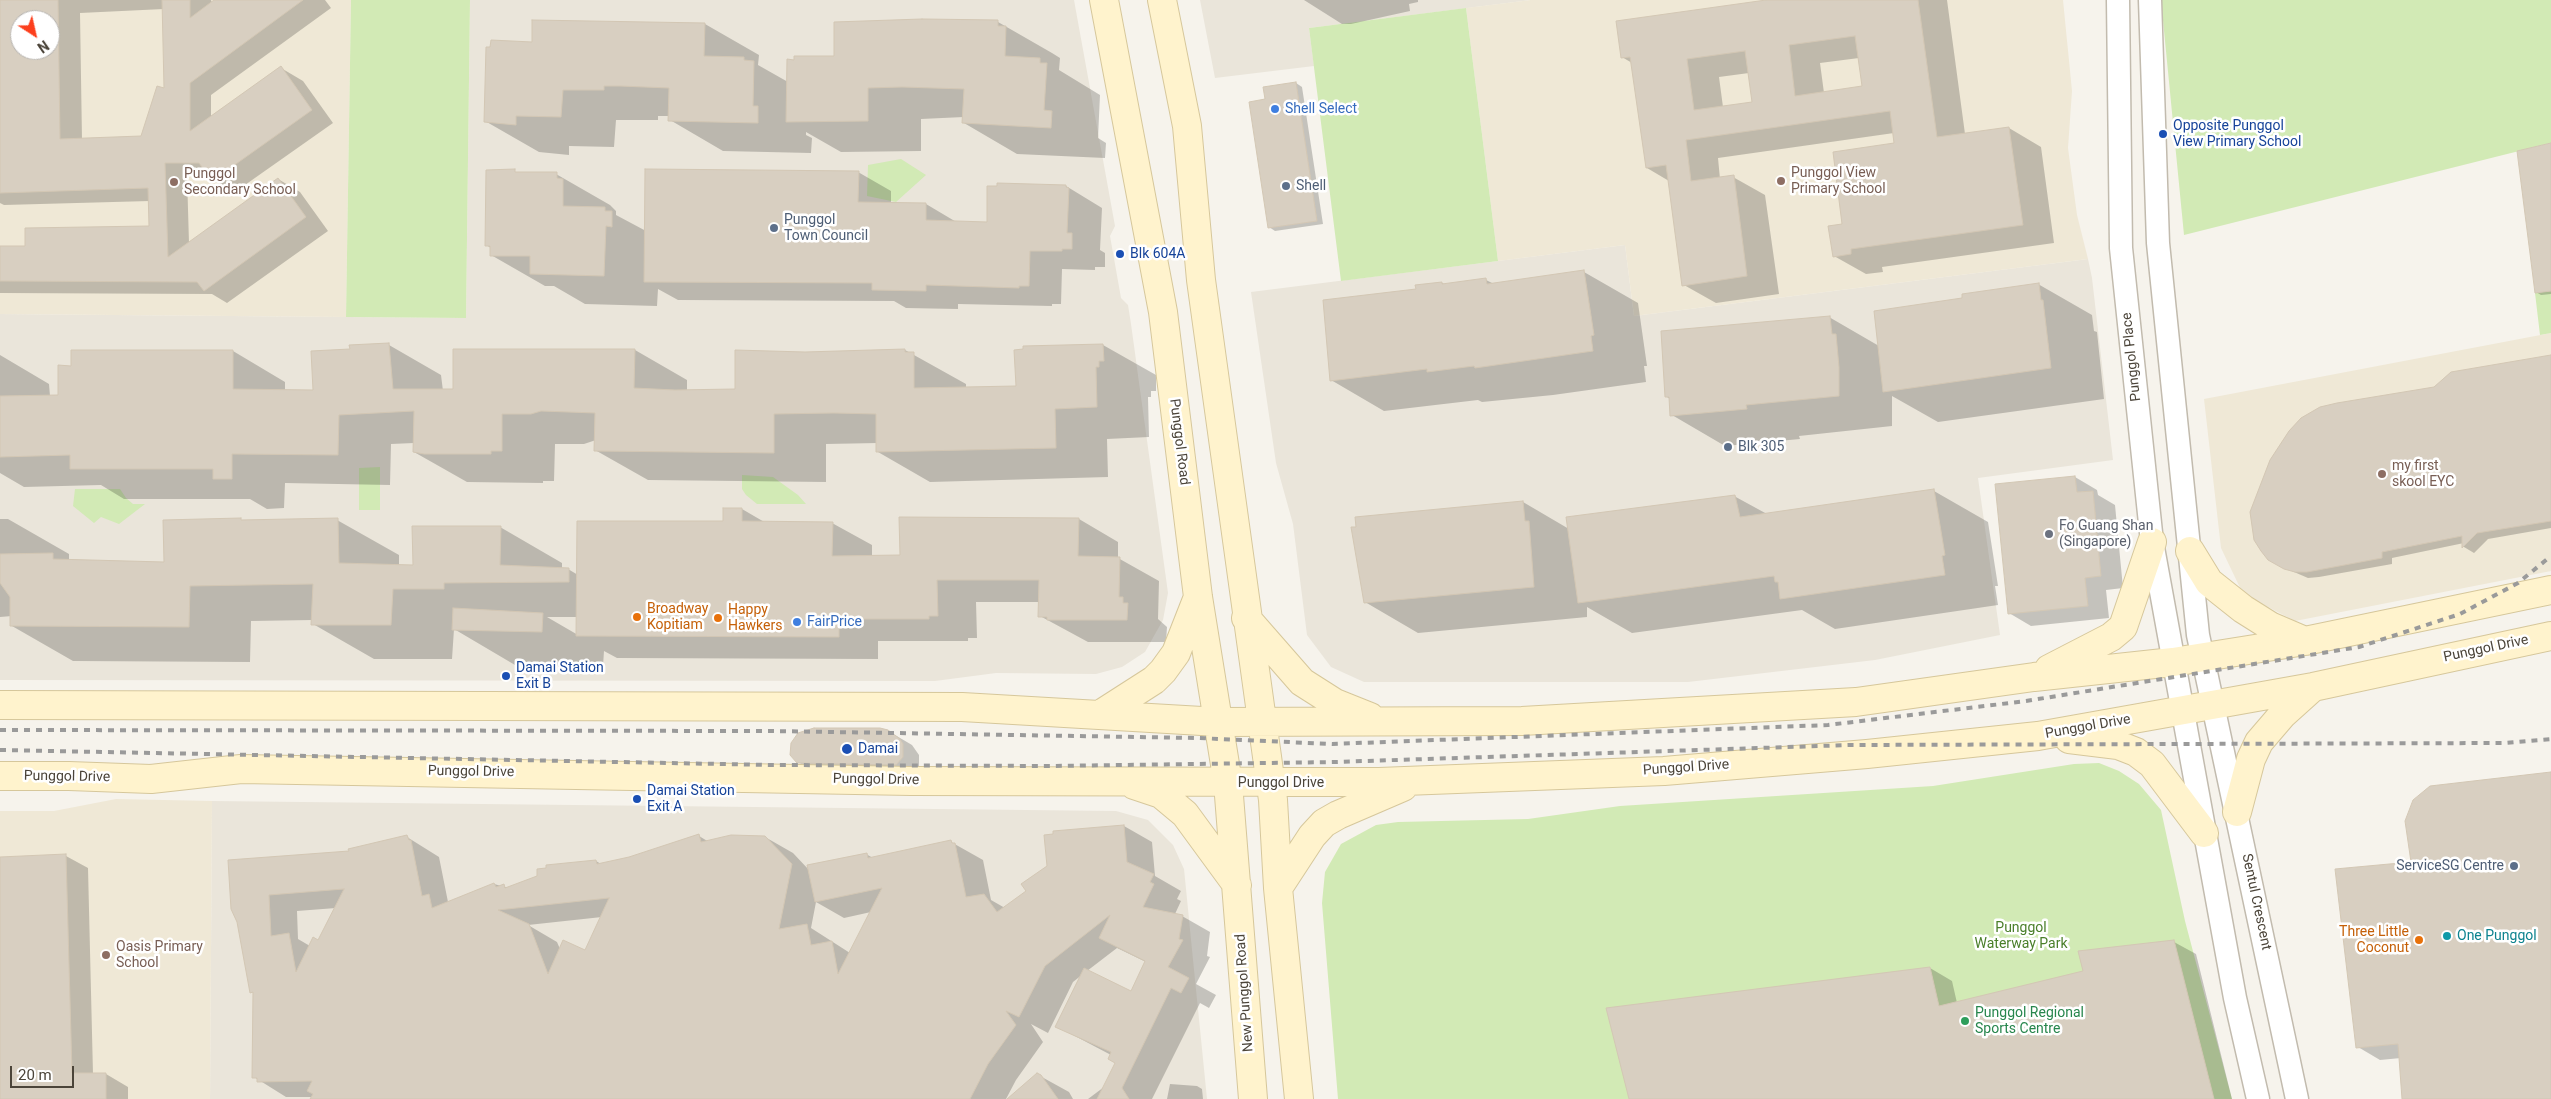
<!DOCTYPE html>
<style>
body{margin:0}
#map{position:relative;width:2551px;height:1099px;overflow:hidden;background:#f6f3ec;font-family:Roboto,sans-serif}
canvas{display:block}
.north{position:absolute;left:10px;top:10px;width:50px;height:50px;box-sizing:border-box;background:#fff;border:1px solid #b7b4b0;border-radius:50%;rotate:145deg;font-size:14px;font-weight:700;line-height:20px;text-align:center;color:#4b4439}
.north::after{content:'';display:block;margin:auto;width:18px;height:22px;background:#fc3f1d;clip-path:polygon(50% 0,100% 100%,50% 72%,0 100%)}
.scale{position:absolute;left:10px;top:1066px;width:64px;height:22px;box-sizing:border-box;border:2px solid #4b4439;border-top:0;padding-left:6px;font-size:15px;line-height:18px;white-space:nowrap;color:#4b4439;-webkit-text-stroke:4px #fff;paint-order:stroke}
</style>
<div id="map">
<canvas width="2551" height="1099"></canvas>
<div class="north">N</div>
<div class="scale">20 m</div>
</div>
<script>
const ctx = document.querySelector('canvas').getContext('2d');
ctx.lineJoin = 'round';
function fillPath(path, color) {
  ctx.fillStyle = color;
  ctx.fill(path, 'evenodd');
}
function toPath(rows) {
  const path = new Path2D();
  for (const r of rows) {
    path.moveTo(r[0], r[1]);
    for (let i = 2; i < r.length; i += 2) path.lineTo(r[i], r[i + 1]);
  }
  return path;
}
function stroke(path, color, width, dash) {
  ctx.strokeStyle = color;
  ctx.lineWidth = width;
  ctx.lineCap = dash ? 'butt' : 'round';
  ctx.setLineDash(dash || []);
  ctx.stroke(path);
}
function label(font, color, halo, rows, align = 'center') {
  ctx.font = font + ' Roboto,sans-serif';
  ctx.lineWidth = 5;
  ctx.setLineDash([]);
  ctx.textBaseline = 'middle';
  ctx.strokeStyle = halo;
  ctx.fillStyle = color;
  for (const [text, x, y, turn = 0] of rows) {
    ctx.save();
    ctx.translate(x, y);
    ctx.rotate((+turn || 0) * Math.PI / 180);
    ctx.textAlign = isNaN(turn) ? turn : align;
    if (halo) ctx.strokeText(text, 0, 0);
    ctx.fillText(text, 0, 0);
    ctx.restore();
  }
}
fillPath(toPath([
 [470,0,1074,0,1115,226,1110,236,1121,298,1128,305,1131,324,1168,593,1163,620,1145,652,1122,667,1096,674,996,673,935,681,0,680,0,314,466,318],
 [1200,0,1531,0,1309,28,1314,66,1215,78],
 [1625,245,1634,316,2088,259,2092,278,2113,460,1978,478,2000,635,1875,660,1688,682,1364,682,1331,667,1307,635,1293,524,1276,463,1251,292],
 [212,801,1116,811,1148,820,1173,845,1184,869,1207,1099,210,1099]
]), '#eae5da');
fillPath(toPath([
 [0,0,351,0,346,317,0,314],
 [20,20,50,20,50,50,20,50],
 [1531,0,2063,0,2072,91,2068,148,2077,215,2088,259,1634,316,1625,245,1498,261,1466,8],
 [2551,333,2551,571,2295,621,2243,594,2221,548,2204,399],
 [116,799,212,801,210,1099,0,1099,0,811,54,811]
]), '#efe8d6');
fillPath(toPath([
 [351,0,470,0,466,318,346,317],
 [2161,0,2551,0,2551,143,2184,235],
 [1466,8,1498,261,1341,281,1309,28],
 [901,159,926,175,896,202,867,196,868,165],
 [2551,291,2551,333,2540,335,2535,293],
 [380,467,380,510,359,510,359,468],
 [742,475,773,477,798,495,806,504,757,504,746,495,742,489],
 [75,489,120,489,126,498,133,504,145,504,119,524,101,517,94,523,73,506],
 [2099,763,2119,771,2139,784,2161,810,2185,921,2232,1099,1338,1099,1322,903,1325,872,1341,844,1376,825,1398,822,1528,819,1620,806,1933,786,2074,764]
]), '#d2eab5');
fillPath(toPath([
 [0,0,211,0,212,3,216,0,325,0,331,8,211,95,211,117,281,68,303,81,333,123,235,192,213,180,209,175,187,175,189,243,278,179,300,192,328,231,227,303,212,294,0,293,0,247,26,247,151,228,150,201,4,205,0,203],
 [164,9,166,90,142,137,82,140,80,13],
 [20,20,50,20,50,50,20,50],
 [1304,0,1418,0,1418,2,1409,4,1410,11,1351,24,1342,24],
 [1774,0,1947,0,1965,134,2009,128,2041,147,2054,243,1882,267,1883,272,1866,274,1834,256,1844,225,1895,144,1894,133,1718,158,1720,179,1733,177,1765,195,1779,294,1716,303,1684,285,1669,181,1647,168,1632,63,1622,57],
 [1859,58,1863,87,1824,93,1820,63],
 [1749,73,1753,103,1723,107,1719,77],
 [974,21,998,22,1052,53,1060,58,1059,70,1100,95,1098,138,1106,143,1105,158,1017,154,964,123,964,117,921,119,921,151,841,152,806,132,806,135,812,138,811,153,723,151,670,120,670,116,658,116,658,120,616,120,614,147,569,146,569,155,539,152,485,121,533,44,534,22,705,24,759,55,758,65,788,82,835,57],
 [1296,83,1302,87,1323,224,1275,231,1269,227,1266,100],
 [2551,144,2551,294,2541,295,2536,292],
 [488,171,556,174,610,205,616,211,616,215,646,231,858,172,891,191,891,203,926,204,958,223,988,224,1066,186,1102,208,1100,250,1105,253,1105,267,1095,267,1095,270,1062,269,1061,304,1052,304,1052,306,958,304,958,309,906,308,894,301,678,300,658,289,657,306,585,304,554,286,545,286,491,255,491,248,486,245],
 [1584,272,1638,303,1647,366,1644,366,1646,382,1553,395,1482,402,1478,400,1384,411,1331,380,1417,290,1442,283,1446,285,1486,280,1494,284],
 [2038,284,2092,315,2094,331,2097,332,2104,399,1938,422,1892,396,1892,426,1799,436,1800,439,1725,446,1672,415,1670,399,1667,397,1829,317,1879,346,1964,299],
 [389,345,441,375,443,391,454,391,635,350,687,380,687,391,736,390,805,353,905,350,966,384,966,389,1017,387,1103,345,1156,375,1156,391,1151,391,1151,397,1148,397,1149,437,1107,439,1108,477,930,482,878,452,878,443,826,444,826,482,648,480,595,450,596,440,584,444,555,444,554,481,543,481,543,483,467,482,414,452,414,443,391,444,390,485,285,483,284,508,267,509,250,499,124,499,101,485,24,487,0,473,0,355,49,384,50,396,59,396,72,367,233,351,285,382,285,391,314,392,351,350],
 [2551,356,2551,528,2488,539,2474,553,2464,547,2464,543,2392,558,2392,564,2319,577,2308,578,2280,566,2435,388],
 [2075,477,2097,490,2098,495,2115,505,2123,588,2106,590,2109,618,2031,626,2009,613],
 [1934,491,1988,522,1998,586,1995,586,1998,605,1835,629,1802,610,1632,633,1587,607,1587,617,1418,633,1365,602,1523,502,1569,529,1734,496,1767,514],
 [742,509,766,523,832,523,872,545,872,557,901,556,1079,519,1118,542,1118,558,1159,581,1158,619,1167,627,1166,642,1088,642,1040,616,1040,602,976,602,977,638,968,638,968,641,878,641,878,659,617,658,604,651,603,666,515,665,454,629,452,659,374,659,313,624,313,620,251,621,250,662,73,661,12,626,12,616,0,617,0,519,8,519,69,554,69,560,166,563,337,520,399,555,399,565,414,566,500,527,562,563,562,569,568,569,578,575,724,523],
 [547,617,578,617,578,635],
 [895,735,912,745,919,755,919,766,914,774,815,772,798,762],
 [2551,774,2551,1099,2404,1099,2401,1058,2380,1060,2358,1047,2412,863],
 [1124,826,1152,842,1155,876,1181,891,1177,899,1181,901,1175,914,1182,916,1210,932,1207,956,1210,957,1196,984,1216,995,1209,1008,1200,1003,1152,1099,1088,1099,1104,1087,1116,1063,1111,1055,1056,1026,1083,974,1073,982,1048,1033,1031,1024,1043,1042,1016,1080,1006,1099,312,1099,313,1097,286,1097,254,1077,254,993,252,992,239,922,232,909,350,853,407,837,439,857,448,902,494,884,509,888,596,861,601,864,629,859,699,836,709,842,765,837,793,853,809,870,866,854,873,858,951,842,983,860,991,900,1005,908],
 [816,902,844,918,871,912,850,953,811,928],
 [336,908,318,942,310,946,298,939,297,911],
 [602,917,586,952,560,949,557,942,528,925],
 [1117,948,1146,962,1132,993,1087,971],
 [66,856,88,868,93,1074,106,1074,128,1087,128,1099,0,1099,0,858],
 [2174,942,2196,954,2232,1099,1630,1099,1930,968,1952,981,1957,1003,2084,972],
 [1040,1076,1069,1092,1073,1099,1009,1099],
 [1170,1084,1197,1086,1202,1089,1203,1099,1167,1099]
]), '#0003');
const building = toPath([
 [0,0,58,0,60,139,141,136,157,86,164,88,162,0,190,0,190,18,214,0,303,0,190,83,190,131,281,66,312,110,212,181,199,163,165,163,168,257,278,178,306,217,204,291,197,282,0,281,0,246,25,246,25,228,149,226,148,188,0,193,0,0],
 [20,20,50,20,50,50,20,50,20,20],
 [1766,0,1918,0,1937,137,2009,127,2023,225,1851,249,1851,254,1833,257,1828,226,1842,224,1833,152,1894,143,1890,111,1686,140,1691,181,1734,175,1747,276,1682,286,1666,165,1646,168,1630,57,1621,58,1616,21,1766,0],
 [1855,36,1862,86,1795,96,1789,45,1855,36],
 [1745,51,1752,102,1694,110,1687,59,1745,51],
 [922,19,998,20,998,26,1006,26,1005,56,1040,58,1040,63,1047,63,1044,110,1052,111,1051,128,962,123,964,89,902,87,868,88,868,121,786,122,787,59,794,60,794,56,834,56,834,22,922,19],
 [532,20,705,23,704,56,744,57,744,60,754,61,753,106,758,106,758,123,668,121,669,88,620,86,604,86,604,90,563,90,561,117,516,116,516,125,484,122,486,47,490,47,491,40,532,42,532,20],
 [1296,82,1317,221,1268,228,1249,102,1265,99,1263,87,1296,82],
 [2551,143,2551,291,2535,293,2517,151,2551,143],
 [515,169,515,172,557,172,557,178,563,179,563,206,605,207,605,211,612,211,612,227,606,226,604,276,530,274,530,256,490,256,490,246,485,246,486,170,515,169],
 [645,169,859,171,858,202,926,203,926,220,987,222,987,186,997,186,997,183,1066,185,1066,187,1069,188,1067,233,1072,233,1072,249,1062,249,1062,251,1030,251,1029,286,1019,286,1019,288,926,285,926,291,872,290,872,283,644,282,645,169],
 [1584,270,1594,335,1591,336,1593,351,1475,368,1474,366,1427,372,1427,369,1330,381,1323,300,1416,289,1415,285,1442,282,1442,284,1486,278,1487,284,1584,270],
 [2039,283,2041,300,2043,300,2051,368,1883,392,1874,311,1962,298,1962,294,2039,283],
 [1830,316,1832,334,1836,334,1839,367,1839,396,1746,405,1747,409,1670,416,1669,397,1665,397,1661,331,1830,316],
 [389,343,393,389,453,389,453,349,635,349,634,388,675,390,735,389,735,350,805,352,905,349,905,352,914,352,914,388,1016,386,1014,350,1023,349,1023,346,1103,344,1104,361,1099,361,1099,367,1096,367,1097,407,1055,409,1056,448,876,452,876,414,834,413,774,414,774,453,594,451,595,413,541,411,531,414,502,414,502,451,491,451,491,454,424,454,413,452,414,411,339,415,338,455,232,454,232,479,213,479,213,469,70,469,70,455,0,457,0,396,58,395,58,365,71,366,71,350,233,350,233,389,313,390,311,351,350,349,349,345,389,343],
 [2551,355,2551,521,2477,533,2462,548,2462,536,2382,552,2382,558,2307,572,2295,572,2284,569,2268,560,2261,551,2254,540,2250,512,2270,460,2289,431,2301,418,2320,407,2337,403,2434,387,2451,372,2551,355],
 [2075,476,2077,492,2093,491,2101,576,2085,578,2088,606,2008,614,1995,484,2075,476],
 [1934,489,1945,555,1942,556,1945,575,1780,599,1778,582,1775,582,1774,576,1578,603,1566,517,1735,495,1740,517,1934,489],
 [1523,501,1525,521,1529,521,1534,587,1364,603,1351,527,1356,527,1355,517,1523,501],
 [723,508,742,508,742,521,833,522,832,556,900,555,899,517,1079,518,1078,556,1120,557,1119,597,1123,597,1123,603,1128,603,1127,620,1047,620,1047,617,1038,617,1039,580,937,580,938,616,929,616,929,619,839,619,839,637,576,636,577,521,723,521,723,508],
 [241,518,241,520,338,518,339,563,413,565,412,526,501,526,500,565,569,568,569,582,444,583,444,589,393,589,391,625,311,625,313,584,190,586,189,627,10,626,10,597,0,583,0,554,53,553,53,559,164,562,163,520,241,518],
 [453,608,543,613,542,632,452,630,453,608],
 [814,728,880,728,888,730,900,739,903,744,903,757,896,765,797,763,790,755,791,743,798,733,814,728],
 [2551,772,2551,1099,2402,1099,2398,1044,2356,1048,2335,869,2411,862,2405,821,2413,800,2430,786,2551,772],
 [1124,825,1127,862,1154,874,1150,882,1154,884,1143,907,1183,915,1179,939,1183,940,1168,967,1189,978,1181,993,1171,988,1122,1088,1129,1099,1097,1099,1115,1063,1108,1059,1111,1052,1055,1027,1084,968,1131,991,1145,961,1099,938,1110,915,1045,966,1019,1017,1006,1011,1016,1025,988,1064,970,1099,310,1099,313,1094,307,1091,312,1081,257,1082,257,1078,252,1078,253,992,250,993,237,922,231,909,228,860,349,851,348,849,407,835,409,840,411,840,422,896,429,894,432,908,494,883,496,887,504,884,505,888,537,876,537,869,546,868,546,865,596,860,597,864,629,857,699,834,701,842,731,835,765,836,792,864,779,929,807,924,811,945,832,941,838,974,882,888,815,902,807,865,867,853,868,858,951,840,952,843,955,843,966,897,984,894,997,912,1026,891,1021,884,1047,866,1044,835,1053,834,1053,831,1124,825],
 [344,889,318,940,313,937,296,972,289,933,271,936,269,895,344,889],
 [609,898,585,950,563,940,548,974,529,924,498,910,609,898],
 [66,854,72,1073,106,1073,106,1099,0,1099,0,857,66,854],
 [2174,940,2214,1099,1629,1099,1606,1008,1930,967,1939,1006,2083,971,2078,951,2174,940],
 [1037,1073,1041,1075,1058,1099,1007,1099,1037,1073]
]);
fillPath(building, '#d8cfc1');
stroke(building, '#d3c7b4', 1);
const street = toPath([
 [2118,0,2121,248,2152,542,2235,998,2258,1099],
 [2150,0,2158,243,2198,635,2297,1099]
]);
const secondary = toPath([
 [1104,0,1163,312,1198,597,1228,783,1253,1099],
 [1162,0,1187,126,1201,280,1273,800,1278,888,1299,1099],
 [2190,551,2209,582,2243,609,2270,626,2305,641],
 [1246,618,1302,682,1335,703,1370,717],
 [2049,669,2111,637,2123,627,2152,542],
 [0,705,962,707,1219,722,1522,721,1856,702,2034,677,2173,662,2305,641,2551,590],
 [1101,714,1154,680,1163,671,1176,653,1198,597],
 [2069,739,2118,745,2136,752,2152,764,2204,833],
 [0,776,69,776,151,779,241,769,911,781,1379,782,1664,771,1867,754,2038,736,2313,687,2551,636],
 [1134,785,1161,794,1185,814,1237,885],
 [2237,812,2251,759,2259,742,2283,714,2313,687],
 [1278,888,1312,836,1324,823,1338,815,1403,787]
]);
stroke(street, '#c2bbae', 25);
stroke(secondary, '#d6c79b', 30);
stroke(street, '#fff', 22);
stroke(secondary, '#fff3cd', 28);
stroke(toPath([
 [0,730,771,731,1198,738,1332,744,1828,725,2026,701,2359,647,2460,614,2518,583,2551,556],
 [0,750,772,765,1052,766,1335,762,1850,745,2505,743,2551,739]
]), '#9a9a9a', 4, [6, 6]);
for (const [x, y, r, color] of [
 [1275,109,5,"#3f7fe0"],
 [2163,134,5,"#1a4fb4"],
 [1781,181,5,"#8d6e63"],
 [174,182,5,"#8d6e63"],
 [1286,186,5,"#5c6f8a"],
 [774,228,5,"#5c6f8a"],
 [1120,254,5,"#1a4fb4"],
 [1728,447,5,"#5c6f8a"],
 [2382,474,5,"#8d6e63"],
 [2049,534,5,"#6b7280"],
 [637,617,5,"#e8710a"],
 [718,618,5,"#e8710a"],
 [797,622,5,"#3f7fe0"],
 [506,676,5,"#1a4fb4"],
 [847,749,6,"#1a4fb4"],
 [637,799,5,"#1a4fb4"],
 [2514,866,5,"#5c6f8a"],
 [2447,936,5,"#0f9aa8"],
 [2419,940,5,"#e8710a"],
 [106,955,5,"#8d6e63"],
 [1965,1021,5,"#2e9e5b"]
]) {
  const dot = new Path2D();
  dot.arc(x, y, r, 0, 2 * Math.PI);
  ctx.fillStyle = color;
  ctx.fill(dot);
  stroke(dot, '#fff', 2);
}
label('14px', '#366cbe', '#fff', [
 ["Shell Select",1285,109],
 ["FairPrice",807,622]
], 'left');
label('14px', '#164399', '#fff', [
 ["Opposite Punggol",2173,126],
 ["View Primary School",2173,142],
 ["Blk 604A",1130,254],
 ["Damai Station",516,668],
 ["Exit B",516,684],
 ["Damai",858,749],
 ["Damai Station",647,791],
 ["Exit A",647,807]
], 'left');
label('14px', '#785e54', '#fff', [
 ["Punggol View",1791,173],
 ["Primary School",1791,189],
 ["Punggol",184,174],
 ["Secondary School",184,190],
 ["my first",2392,466],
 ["skool EYC",2392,482],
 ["Oasis Primary",116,947],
 ["School",116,963]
], 'left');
label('14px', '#4e5e75', '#fff', [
 ["Shell",1296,186],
 ["Punggol",784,220],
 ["Town Council",784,236],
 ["Blk 305",1738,447],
 ["ServiceSG Centre",2504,866,"right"]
], 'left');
label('14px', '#4b4439', '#fff', [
 ["Punggol Place",2132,357,-96],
 ["Punggol Road",1179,442,83],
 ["Punggol Drive",2486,649,-12],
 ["Punggol Drive",2088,727,-10],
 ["Punggol Drive",1686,768,-4],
 ["Punggol Drive",471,772,1],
 ["Punggol Drive",67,777,1],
 ["Punggol Drive",876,780,1],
 ["Punggol Drive",1281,783],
 ["Sentul Crescent",2256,902,78],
 ["New Punggol Road",1245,993,-94]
]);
label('14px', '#5b616d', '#fff', [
 ["Fo Guang Shan",2059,526],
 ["(Singapore)",2059,542]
], 'left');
label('14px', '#c56008', '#fff', [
 ["Broadway",647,609],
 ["Kopitiam",647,625],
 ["Happy",728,610],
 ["Hawkers",728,626],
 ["Three Little",2409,932,"right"],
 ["Coconut",2409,948,"right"]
], 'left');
label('14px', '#4a7f2a', '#fff', [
 ["Punggol",2021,928],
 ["Waterway Park",2021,944]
]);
label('14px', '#0d838f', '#fff', [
 ["One Punggol",2457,936]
], 'left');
label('14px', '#27864d', '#fff', [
 ["Punggol Regional",1975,1013],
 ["Sports Centre",1975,1029]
], 'left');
</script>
